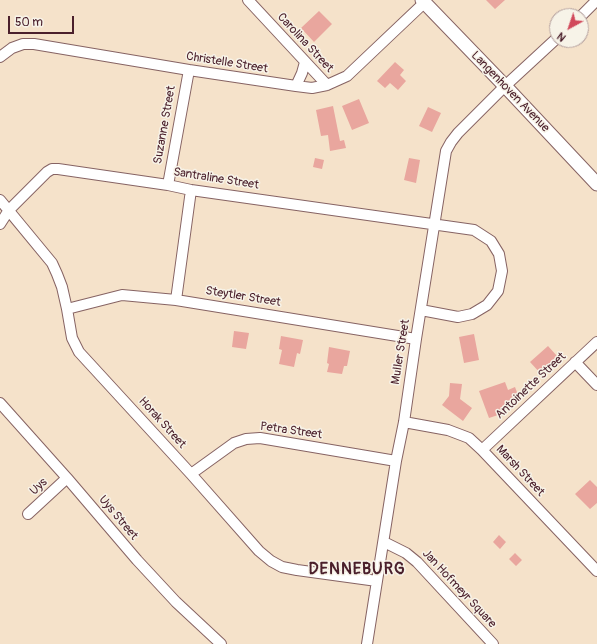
<!DOCTYPE html>
<style>
body{margin:0}
#map{position:relative;width:597px;height:644px;overflow:hidden;background:#f5e2ca;font-family:Pangolin,sans-serif}
canvas{display:block}
.north{position:absolute;left:549px;top:8px;width:40px;height:40px;box-sizing:border-box;background:#f7f3e8;border:1px solid #b29e9c;border-radius:50%;rotate:220deg;font-size:11px;font-weight:700;line-height:16px;text-align:center;color:#4a1f2b}
.north::after{content:'';display:block;margin:auto;width:14px;height:18px;background:#d1495b;clip-path:polygon(50% 0,100% 100%,50% 72%,0 100%)}
.scale{position:absolute;left:8px;top:16px;width:66px;height:18px;box-sizing:border-box;border:2px solid #4a1f2b;border-top:0;padding-left:5px;font-size:12px;line-height:14px;white-space:nowrap;color:#4a1f2b;-webkit-text-stroke:3px #f7f3e8;paint-order:stroke}
</style>
<div id="map">
<canvas width="597" height="644"></canvas>
<div class="north">N</div>
<div class="scale">50 m</div>
</div>
<script>
const ctx = document.querySelector('canvas').getContext('2d');
ctx.lineJoin = 'round';
function fillPath(path, color) {
  ctx.fillStyle = color;
  ctx.fill(path, 'evenodd');
}
function toPath(rows) {
  const path = new Path2D();
  for (const r of rows) {
    path.moveTo(r[0], r[1]);
    for (let i = 2; i < r.length; i += 2) path.lineTo(r[i], r[i + 1]);
  }
  return path;
}
function stroke(path, color, width, dash) {
  ctx.strokeStyle = color;
  ctx.lineWidth = width;
  ctx.lineCap = dash ? 'butt' : 'round';
  ctx.setLineDash(dash || []);
  ctx.stroke(path);
}
function label(font, color, halo, rows, align = 'center') {
  ctx.font = font + ' Pangolin,sans-serif';
  ctx.lineWidth = 3;
  ctx.setLineDash([]);
  ctx.textBaseline = 'middle';
  ctx.strokeStyle = halo;
  ctx.fillStyle = color;
  for (const [text, x, y, turn = 0] of rows) {
    ctx.save();
    ctx.translate(x, y);
    ctx.rotate((+turn || 0) * Math.PI / 180);
    ctx.textAlign = isNaN(turn) ? turn : align;
    if (halo) ctx.strokeText(text, 0, 0);
    ctx.fillText(text, 0, 0);
    ctx.restore();
  }
}
fillPath(toPath([
 [486,0,505,0,495,9],
 [319,11,332,24,314,42,301,28],
 [395,62,404,70,400,75,406,81,398,90,390,83,385,88,377,81],
 [359,99,369,123,352,130,342,106],
 [333,106,340,141,344,140,346,148,330,151,328,135,321,136,316,110],
 [428,107,441,113,432,132,419,126],
 [315,158,324,160,322,169,313,167],
 [409,158,420,160,416,183,404,180],
 [234,331,249,333,246,349,232,347],
 [474,334,479,360,464,363,459,337],
 [281,336,303,340,300,354,297,353,294,367,279,364,282,350,279,349],
 [548,346,557,356,547,366,548,368,541,374,530,362],
 [329,347,350,351,347,366,344,366,342,374,327,372,329,364,327,363],
 [505,382,508,390,515,387,518,395,511,398,514,406,503,410,504,413,489,418,479,391],
 [450,383,462,384,460,399,472,408,463,421,442,405,449,396],
 [590,480,597,487,597,503,590,509,575,494],
 [499,535,506,542,500,549,493,542],
 [515,553,522,560,516,566,509,559]
]), '#e9a69e');
const minor = toPath([
 [248,0,327,85],
 [581,16,597,0],
 [0,57,12,48,23,44,34,44,189,70,296,86,312,88,327,85,347,76,424,3],
 [296,86,302,73,305,62],
 [168,185,189,70],
 [0,200,52,263,57,274,62,287,67,309,72,338,79,352,191,474,259,551,271,561,282,567,297,570,377,581],
 [0,224,9,210,47,172,52,169,58,169,168,185,191,190,474,230,491,241,499,254,502,271,498,291,487,305,472,314,458,317,421,310],
 [176,300,191,190],
 [67,309,122,295,176,300,416,339],
 [575,362,597,385],
 [0,403,67,478,137,560,176,602,221,644],
 [404,422,448,430,469,438,482,450,597,571],
 [482,450,597,342],
 [191,474,234,443,246,439,260,438,396,461],
 [28,514,67,478],
 [384,542,406,553,417,562,493,644],
 [367,644,377,581,396,461,404,422,416,339,446,151,451,142,458,133,505,86,557,38]
]);
const tertiary = toPath([
 [422,0,505,86,597,184]
]);
stroke(minor, '#866363', 12);
stroke(tertiary, '#866363', 15);
stroke(minor, '#fff', 10);
stroke(tertiary, '#fff', 13);
label('12px', '#4a1f2b', '#f7f3e8', [
 ["Carolina Street",305,43,47],
 ["Christelle Street",227,63,9],
 ["Langenhoven Avenue",510,92,46],
 ["Suzanne Street",165,125,-80],
 ["Santraline Street",216,179,9],
 ["Steytler Street",243,297,9],
 ["Muller Street",401,352,-81],
 ["Antoinette Street",531,386,-43],
 ["Horak Street",162,423,48],
 ["Petra Street",291,431,8],
 ["Marsh Street",520,471,47],
 ["Uys",39,487,-43],
 ["Uys Street",118,518,50],
 ["Jan Hofmeyr Square",459,589,47]
]);
ctx.letterSpacing = '1px';
label('bold 16px', '#4a1f2b', '#f7f3e8', [
 ["DENNEBURG",357,570]
]);
ctx.letterSpacing = '0px';
</script>
